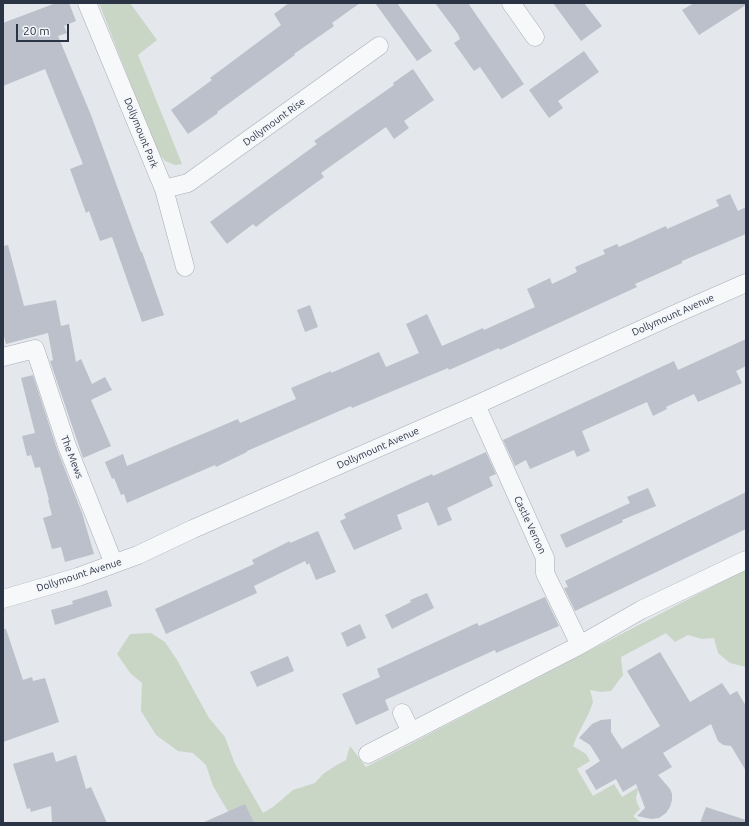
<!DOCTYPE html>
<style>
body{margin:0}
#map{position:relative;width:749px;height:826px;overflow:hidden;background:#e4e7ec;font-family:Ubuntu,sans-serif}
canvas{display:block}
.frame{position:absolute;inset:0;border:4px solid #2b3445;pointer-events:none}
.scale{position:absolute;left:16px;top:24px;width:53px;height:18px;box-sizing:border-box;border:2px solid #2b3445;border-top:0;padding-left:5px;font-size:12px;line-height:14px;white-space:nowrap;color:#2b3445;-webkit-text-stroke:3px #f4f6f9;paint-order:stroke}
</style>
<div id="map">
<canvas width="749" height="826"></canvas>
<div class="frame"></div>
<div class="scale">20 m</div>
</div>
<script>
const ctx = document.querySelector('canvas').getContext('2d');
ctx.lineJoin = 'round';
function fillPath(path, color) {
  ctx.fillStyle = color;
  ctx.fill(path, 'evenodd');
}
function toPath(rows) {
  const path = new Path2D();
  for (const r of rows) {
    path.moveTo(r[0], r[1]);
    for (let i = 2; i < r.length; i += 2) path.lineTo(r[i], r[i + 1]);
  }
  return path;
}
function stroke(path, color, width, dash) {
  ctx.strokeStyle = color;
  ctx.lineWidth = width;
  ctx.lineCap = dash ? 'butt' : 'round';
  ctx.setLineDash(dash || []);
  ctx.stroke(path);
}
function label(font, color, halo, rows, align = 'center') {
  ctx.font = font + ' Ubuntu,sans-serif';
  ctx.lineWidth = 3;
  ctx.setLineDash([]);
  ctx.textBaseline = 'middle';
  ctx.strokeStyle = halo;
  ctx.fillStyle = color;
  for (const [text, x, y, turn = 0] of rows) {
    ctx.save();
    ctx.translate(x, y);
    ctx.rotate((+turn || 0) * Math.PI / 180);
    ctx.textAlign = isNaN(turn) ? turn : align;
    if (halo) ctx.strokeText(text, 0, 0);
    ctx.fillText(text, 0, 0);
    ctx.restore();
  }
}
fillPath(toPath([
 [99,3,130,3,157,40,138,55,182,164,175,165,165,161,157,151],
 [746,567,746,667,730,663,718,653,714,638,702,639,688,635,675,642,666,633,621,657,623,675,611,691,601,692,590,690,593,702,589,713,577,736,573,746,586,754,590,761,577,769,593,796,614,784,622,797,637,788,638,790,636,798,637,803,640,809,633,816,642,823,239,823,229,813,213,786,206,765,193,753,178,751,156,735,141,711,142,683,131,674,117,654,130,634,151,633,165,642,177,660,209,718,225,737,235,764,263,813,273,807,293,790,315,783,323,774,335,766,346,760,350,746,366,767,729,578]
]), '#c9d6c5');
fillPath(toPath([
 [56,3,69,3,76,21,64,26,67,33,58,36,91,115,141,252,142,252,164,315,142,322,112,237,100,241,89,211,86,213,70,169,83,164,45,69,3,86,3,23],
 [289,3,360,3,332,23,334,26,294,54,295,55,217,112,218,113,188,134,171,110,212,80,210,78,281,25,274,14],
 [375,3,397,3,432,51,417,61],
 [435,3,468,3,524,84,502,99,480,67,474,71,454,43,460,39,458,34],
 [553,3,584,3,602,26,581,41],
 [694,3,746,3,746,5,699,35,682,10],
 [584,51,599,72,558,101,563,108,549,118,529,90],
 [413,69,434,100,404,121,409,128,394,139,386,127,321,173,324,177,270,216,256,227,253,224,227,244,210,222,317,144,314,141,394,85,393,83],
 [730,194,738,211,746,207,746,234,682,261,682,263,635,284,637,287,500,350,499,348,449,370,448,368,352,408,351,406,247,451,247,452,216,467,215,465,127,503,124,494,121,495,114,478,112,479,105,462,123,454,127,466,238,419,240,423,296,399,291,388,331,371,331,373,379,352,386,367,419,353,406,324,427,314,442,346,483,328,484,330,535,307,527,289,550,278,552,284,577,272,575,267,605,254,603,250,617,244,619,247,666,226,667,229,719,206,716,200],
 [8,245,24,306,56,300,61,326,69,324,76,362,81,359,92,384,105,377,112,390,91,400,111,446,83,458,50,361,53,360,48,333,6,344,3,332,3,246],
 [310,305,318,327,305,332,297,310],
 [746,339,746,366,736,371,742,383,698,402,694,394,666,407,667,409,653,416,647,402,582,431,590,451,577,457,574,450,530,469,526,460,515,466,503,440,674,361,678,370],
 [33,375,57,449,82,513,94,554,65,562,61,547,52,549,43,518,52,515,48,500,49,500,40,467,35,468,31,455,27,456,22,436,35,433,21,378],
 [486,452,496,474,489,477,493,486,447,508,452,520,438,526,428,502,397,515,402,529,354,550,340,521,346,518,344,514,412,483,432,474,433,476],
 [648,488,656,506,622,520,623,522,566,548,560,535,630,503,627,497],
 [746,492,746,529,575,611,564,588,568,587,565,581],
 [318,531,336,572,316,580,309,563,307,565,305,561,254,586,257,593,166,634,155,609,254,564,252,560,290,541,290,543],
 [107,590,112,606,55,625,51,610,73,604,72,601],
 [427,593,434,608,392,629,385,615,411,602,410,600],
 [545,597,559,626,496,653,495,650,385,700,389,710,356,725,342,694,380,677,377,669,477,623,479,626],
 [360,624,366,638,347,647,341,633],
 [3,629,6,629,23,680,32,677,33,681,45,678,59,722,3,742],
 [660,652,690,702,722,683,730,695,737,691,746,706,746,771,731,746,723,745,718,741,711,724,663,753,672,767,658,775,670,789,672,794,672,800,670,807,666,813,659,818,651,819,637,816,645,808,636,784,623,792,616,779,596,790,585,771,600,761,590,745,579,738,592,724,601,720,611,719,611,732,622,749,660,726,627,671],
 [288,656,294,671,257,687,250,672],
 [53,752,56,762,76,755,86,789,91,787,107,823,52,823,51,806,31,812,30,808,27,809,13,764],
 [245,804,254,823,202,823],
 [706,807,746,820,746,823,700,823]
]), '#bbc0ca');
const street = toPath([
 [87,3,164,189,185,267],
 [511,3,535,37],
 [164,189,188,183,379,46],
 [3,357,35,349,67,446,114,564],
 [476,405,545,558,545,573,580,645],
 [3,599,78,577,138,555,193,529,476,405,682,311,746,283],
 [402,713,411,732],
 [368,754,580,645,641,610,746,560]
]);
stroke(street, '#a9aeb7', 19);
stroke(street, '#f7f8fa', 18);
label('10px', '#2b3445', '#f4f6f9', [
 ["Dollymount Rise",274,122,-36],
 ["Dollymount Park",141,133,68],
 ["Dollymount Avenue",673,315,-24],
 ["Dollymount Avenue",378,448,-24],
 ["The Mews",72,457,69],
 ["Castle Vernon",530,525,65],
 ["Dollymount Avenue",79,575,-18]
]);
</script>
